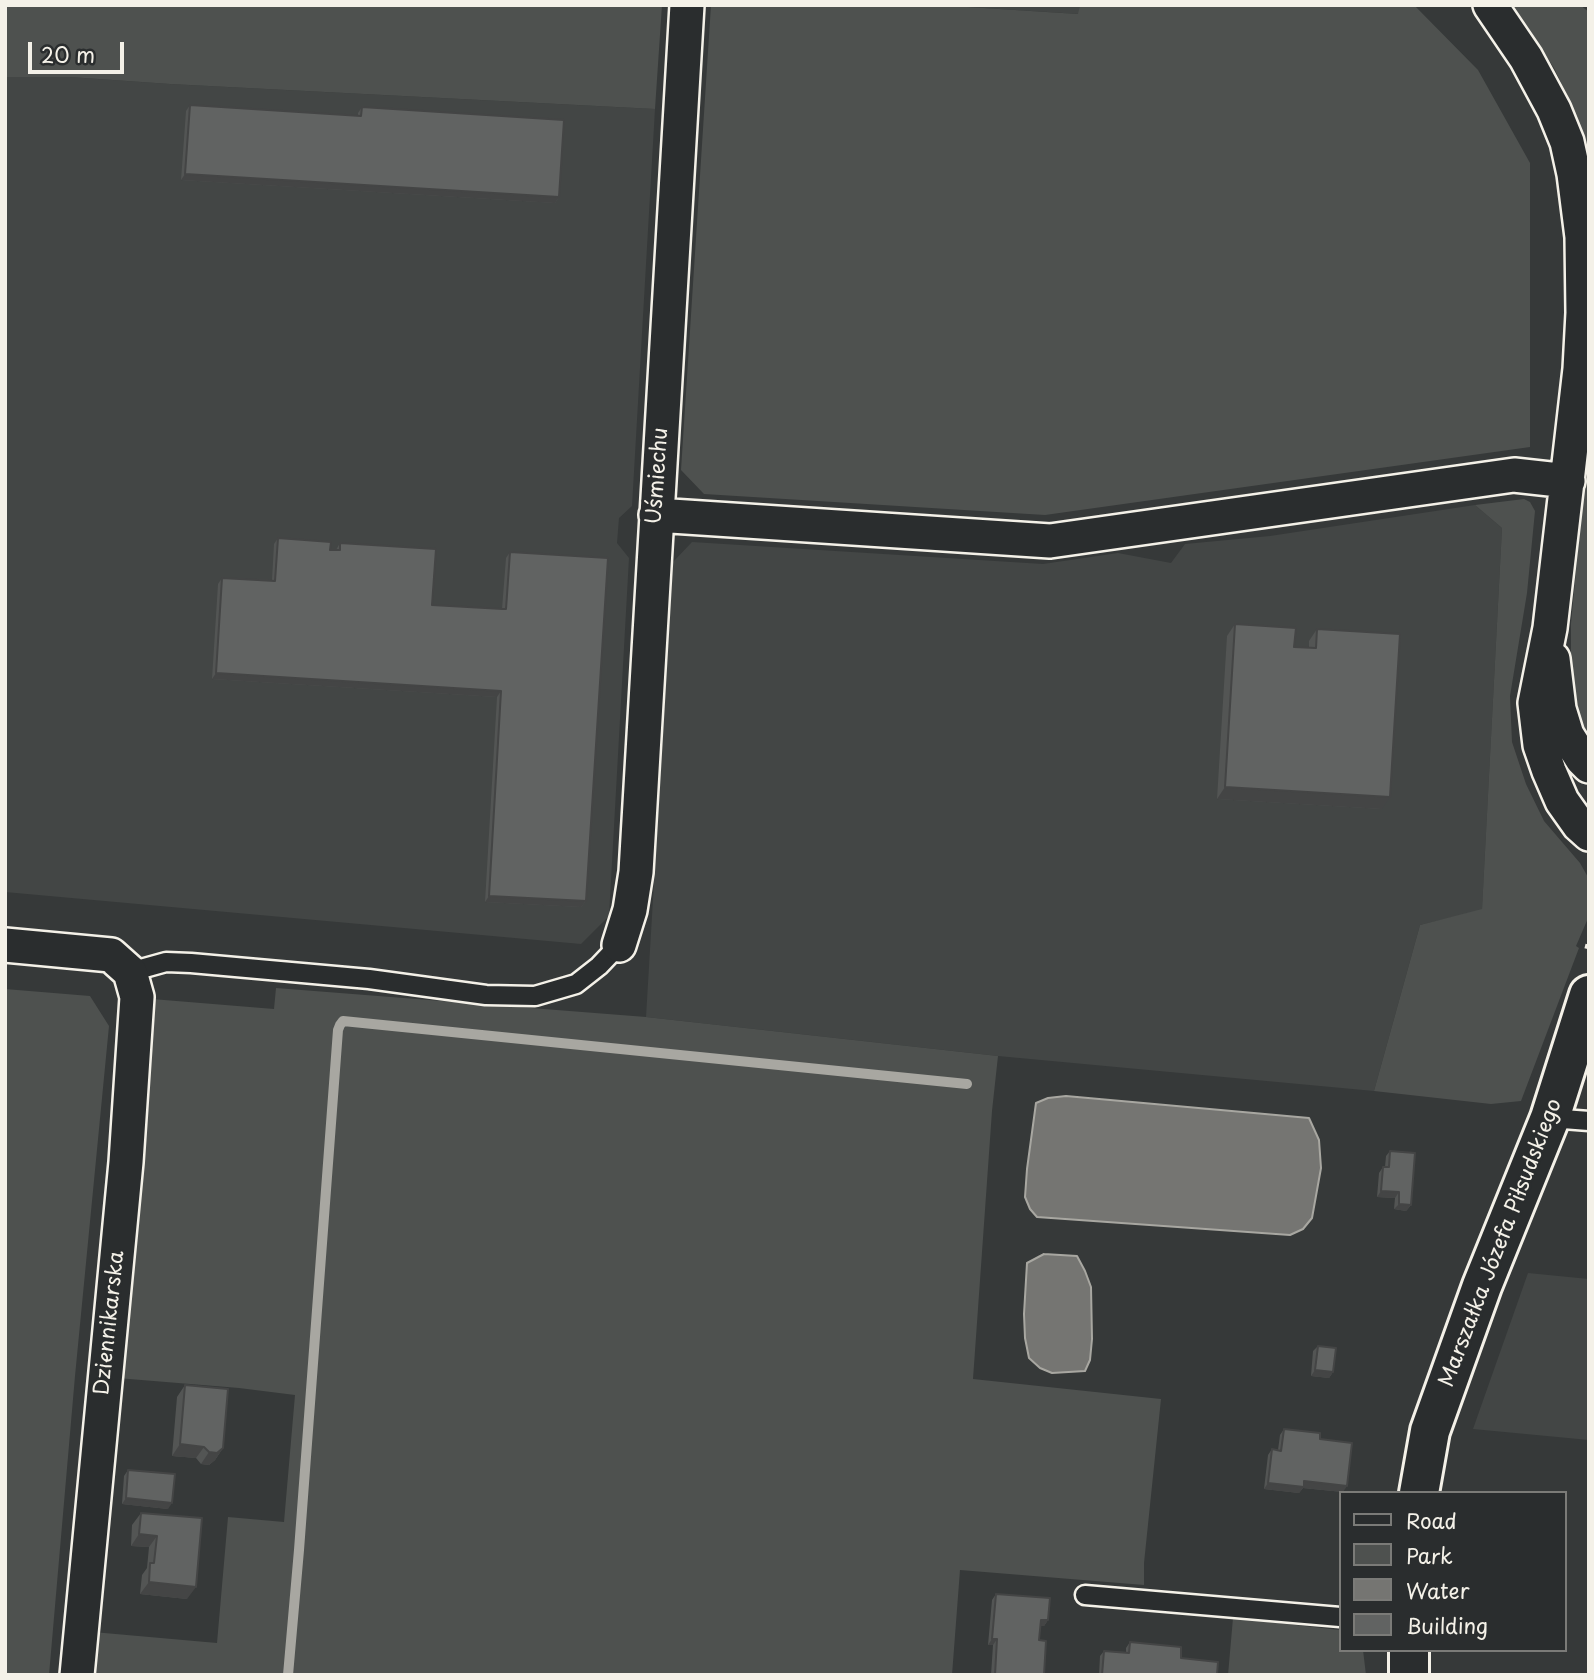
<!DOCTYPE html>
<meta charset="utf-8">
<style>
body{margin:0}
#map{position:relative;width:1594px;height:1680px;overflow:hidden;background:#363939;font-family:"Playpen Sans",sans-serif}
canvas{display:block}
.frame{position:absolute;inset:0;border:7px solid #f4f1e8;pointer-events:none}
.legend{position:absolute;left:1339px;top:1491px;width:228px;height:161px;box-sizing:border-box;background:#2a2d2e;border:2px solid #7b7b78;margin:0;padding:9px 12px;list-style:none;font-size:21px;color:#f4f1e8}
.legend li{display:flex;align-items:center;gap:14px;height:35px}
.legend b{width:35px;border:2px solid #7b7b78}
.scale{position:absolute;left:28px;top:42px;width:96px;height:32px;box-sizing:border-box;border:4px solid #f4f1e8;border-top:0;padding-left:9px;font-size:21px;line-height:24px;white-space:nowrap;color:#f4f1e8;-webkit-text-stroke:5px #2a2d2e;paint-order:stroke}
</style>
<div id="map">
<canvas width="1594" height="1680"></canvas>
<div class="frame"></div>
<ul class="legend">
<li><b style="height:9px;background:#2a2d2e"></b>Road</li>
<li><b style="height:19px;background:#4e514f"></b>Park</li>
<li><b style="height:19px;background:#757572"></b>Water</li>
<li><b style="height:19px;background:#616362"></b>Building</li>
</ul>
<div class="scale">20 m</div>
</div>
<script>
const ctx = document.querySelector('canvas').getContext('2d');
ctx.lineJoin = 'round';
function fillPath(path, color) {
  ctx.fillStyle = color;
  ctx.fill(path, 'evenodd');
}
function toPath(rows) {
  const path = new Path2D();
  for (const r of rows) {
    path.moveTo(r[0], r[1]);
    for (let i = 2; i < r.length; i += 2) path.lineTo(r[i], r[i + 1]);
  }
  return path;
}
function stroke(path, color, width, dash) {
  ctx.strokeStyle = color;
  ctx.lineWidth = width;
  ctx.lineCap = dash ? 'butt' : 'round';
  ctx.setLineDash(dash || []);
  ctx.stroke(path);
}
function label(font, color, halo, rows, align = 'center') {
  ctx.font = font + ' "Playpen Sans",sans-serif';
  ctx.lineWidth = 5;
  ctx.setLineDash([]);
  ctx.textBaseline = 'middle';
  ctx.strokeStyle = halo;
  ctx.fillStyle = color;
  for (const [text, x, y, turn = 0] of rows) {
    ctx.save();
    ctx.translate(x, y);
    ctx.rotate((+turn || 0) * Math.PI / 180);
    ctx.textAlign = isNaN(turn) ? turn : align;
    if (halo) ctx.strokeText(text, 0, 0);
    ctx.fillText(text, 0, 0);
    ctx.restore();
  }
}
fillPath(toPath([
 [936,5,1080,5,1079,14],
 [5,77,70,77,170,84,655,109,632,506,619,518,617,543,629,558,609,916,581,944,5,892],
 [1475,505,1502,528,1482,910,1420,925,1374,1091,998,1056,646,1017,673,562,692,542,1043,564,1118,553,1171,563,1185,544,1270,536],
 [1528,1273,1589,1279,1589,1440,1473,1429]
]), '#434645');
fillPath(toPath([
 [5,5,662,5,655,109,170,84,70,77,5,77],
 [711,5,936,5,1078,14,1080,5,1414,5,1478,70,1530,163,1530,447,1045,515,704,494,681,470],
 [1511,5,1580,5,1589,12,1589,168,1568,97,1554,68,1530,30],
 [1589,435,1589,740,1578,727,1571,677,1571,623],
 [1524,499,1530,502,1535,511,1527,593,1510,696,1512,742,1526,784,1544,821,1580,863,1589,879,1589,916,1576,946,1579,948,1521,1101,1491,1104,1374,1091,1420,925,1482,909,1502,528,1475,505],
 [276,988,646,1017,998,1056,992,1111,973,1379,1161,1399,1144,1563,1144,1585,960,1570,952,1675,89,1675,93,1632,217,1643,228,1517,284,1522,295,1395,239,1388,117,1378,152,999,274,1009],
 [5,989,90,996,109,1026,75,1376,49,1675,5,1675],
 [1233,1618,1340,1630,1340,1650,1363,1650,1366,1675,1228,1675]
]), '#4e514f');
const water = toPath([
 [1066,1096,1309,1118,1319,1140,1321,1168,1312,1218,1303,1229,1290,1235,1037,1217,1030,1209,1025,1197,1027,1169,1036,1103,1048,1098,1066,1096],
 [1044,1254,1077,1256,1085,1271,1091,1287,1092,1339,1090,1360,1085,1371,1052,1373,1040,1368,1029,1358,1025,1338,1024,1314,1027,1263,1044,1254]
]);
fillPath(water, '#757572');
stroke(water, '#a8a7a1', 2);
stroke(toPath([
 [288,1675,299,1550,338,1030,340,1025,343,1021,967,1084]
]), '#a8a7a1', 10);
const lane = toPath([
 [130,972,166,962,191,963,369,979,486,995,535,996,576,984,599,966,619,945],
 [1550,1118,1589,1121],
 [1085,1595,1340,1617]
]);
const street = toPath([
 [1490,5,1526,58,1554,110,1567,142,1574,174,1582,237,1583,313,1580,369,1550,628,1535,703,1540,745,1549,771,1562,801,1579,825,1589,834],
 [656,515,1050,541,1514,475,1568,481],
 [1553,659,1559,709,1567,735,1582,759,1589,766],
 [5,945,111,955,130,972,137,997,126,1162,77,1675],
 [619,945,630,910,636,872,687,5]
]);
const secondary = toPath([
 [1419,1493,1430,1431,1482,1286,1550,1118,1589,995],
 [1409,1650,1409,1675]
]);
stroke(lane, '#f4f1e8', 23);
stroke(street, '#f4f1e8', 38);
stroke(secondary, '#f4f1e8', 44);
stroke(toPath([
 [1585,946,1589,947]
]), '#f4f1e8', 4.5, [7, 5]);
stroke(lane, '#2a2d2e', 18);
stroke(street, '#2a2d2e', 33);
stroke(secondary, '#2a2d2e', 38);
fillPath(toPath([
 [190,105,358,116,358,113,362,107,559,197,555,203,181,180,186,111],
 [278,538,330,550,336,550,340,543,432,605,502,609,506,558,510,552,586,901,581,907,485,902,497,697,212,679,218,584,222,578,272,580,274,544],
 [1235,624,1294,647,1309,647,1309,641,1317,629,1382,809,1217,799,1227,636],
 [1390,1151,1411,1205,1406,1211,1394,1209,1395,1198,1377,1197,1379,1173,1383,1167,1385,1167,1386,1156],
 [1318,1346,1333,1372,1329,1378,1311,1376,1313,1351],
 [185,1385,223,1448,215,1460,209,1465,201,1464,196,1458,172,1456,177,1397],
 [1284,1429,1320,1439,1343,1492,1303,1488,1299,1493,1264,1489,1268,1455,1272,1449,1278,1450,1280,1435],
 [128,1470,168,1509,122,1504,124,1476],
 [141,1513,202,1518,187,1599,140,1594,142,1575,147,1568,149,1547,131,1546,132,1525],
 [1589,1533,1589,1554,1587,1554],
 [996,1594,1048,1620,1044,1626,1040,1626,1039,1640,1044,1675,991,1675,993,1645,988,1645,992,1600],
 [1130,1642,1181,1658,1217,1675,1099,1675,1100,1656,1104,1651,1126,1652,1126,1648]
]), '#535554');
fillPath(toPath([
 [185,174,559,197,555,203,181,180],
 [216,673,501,691,497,697,212,679],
 [1225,787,1390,797,1382,809,1217,799],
 [489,896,586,901,581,907,485,902],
 [1381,1191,1399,1192,1395,1198,1377,1197],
 [1399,1204,1411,1205,1406,1211,1394,1209],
 [1315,1370,1333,1372,1329,1378,1311,1376],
 [180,1444,204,1447,196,1458,172,1456],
 [223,1448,215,1460,209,1465,201,1464,209,1452],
 [1304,1481,1347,1486,1343,1492,1303,1488,1299,1493,1264,1489,1268,1483],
 [126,1498,172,1503,168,1509,122,1504],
 [139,1534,157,1536,149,1547,131,1546],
 [149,1582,196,1587,187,1599,140,1594],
 [1041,1620,1048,1620,1044,1626,1037,1626],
 [992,1639,997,1639,993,1645,988,1645]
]), '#444545');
const building = toPath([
 [190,105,361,116,362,107,564,120,559,197,185,174,190,105],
 [278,538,331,542,330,550,340,550,340,543,436,549,432,605,503,609,506,609,510,552,608,558,586,901,489,896,501,691,216,673,222,578,275,581,278,538],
 [1235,624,1296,628,1294,647,1316,648,1317,629,1400,634,1390,797,1225,787,1235,624],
 [1390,1151,1415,1153,1411,1205,1399,1204,1399,1192,1381,1191,1383,1167,1389,1167,1390,1151],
 [1318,1346,1336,1348,1333,1372,1315,1370,1318,1346],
 [185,1385,228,1389,223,1448,217,1453,209,1452,204,1447,180,1444,185,1385],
 [1284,1429,1320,1433,1320,1439,1352,1443,1347,1486,1304,1481,1304,1487,1268,1483,1272,1449,1281,1451,1284,1429],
 [128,1470,175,1474,172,1503,126,1498,128,1470],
 [141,1513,202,1518,196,1587,149,1582,150,1563,154,1563,157,1536,139,1534,141,1513],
 [996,1594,1050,1598,1048,1620,1041,1620,1039,1640,1046,1641,1044,1675,995,1675,997,1639,992,1639,996,1594],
 [1130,1642,1181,1647,1181,1658,1218,1662,1217,1675,1102,1675,1104,1651,1129,1653,1130,1642]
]);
fillPath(building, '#616362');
stroke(building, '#444545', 2);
label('21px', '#f4f1e8', '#2a2d2e', [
 ["Uśmiechu",658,476,-86],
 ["Marszałka Józefa Piłsudskiego",1501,1243,-69],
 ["Dziennikarska",110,1323,-84]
]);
</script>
